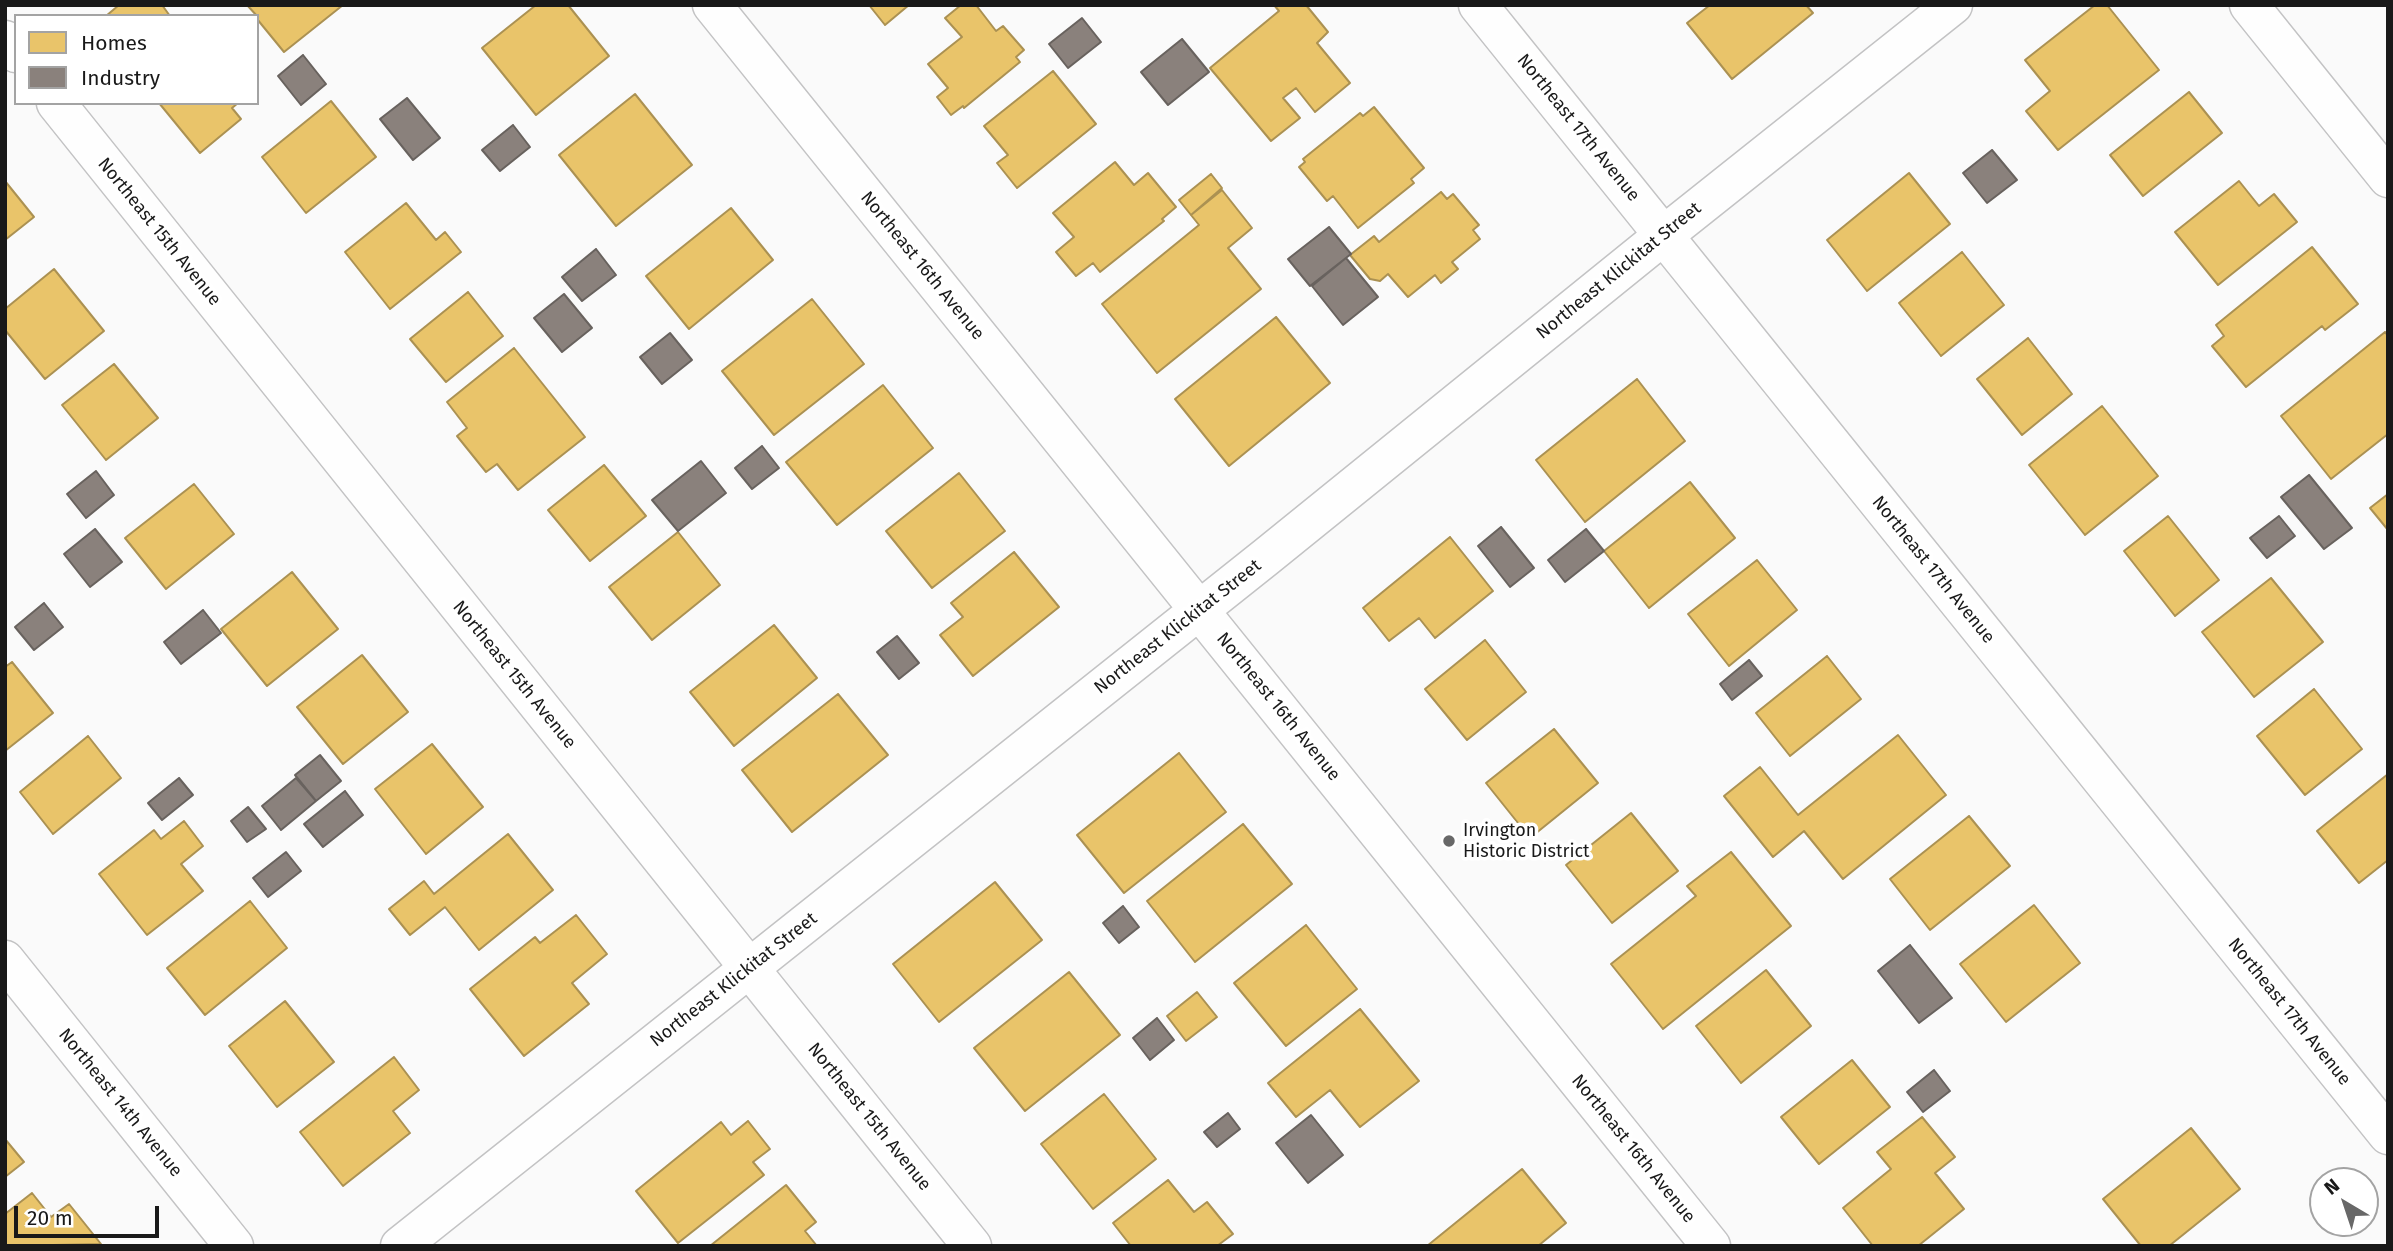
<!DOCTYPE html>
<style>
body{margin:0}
#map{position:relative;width:2393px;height:1251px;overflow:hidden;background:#fafafa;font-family:"Fira Sans",sans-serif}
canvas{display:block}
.frame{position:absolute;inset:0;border:7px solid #191919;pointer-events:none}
.legend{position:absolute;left:14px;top:14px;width:245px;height:91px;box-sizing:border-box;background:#fff;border:2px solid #a3a3a3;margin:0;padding:9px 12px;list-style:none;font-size:21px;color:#191919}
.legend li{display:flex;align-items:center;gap:14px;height:35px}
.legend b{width:35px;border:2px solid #a3a3a3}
.north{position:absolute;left:2309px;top:1167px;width:70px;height:70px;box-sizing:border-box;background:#fff;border:2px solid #a3a3a3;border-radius:50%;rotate:321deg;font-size:19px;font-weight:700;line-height:28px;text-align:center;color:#191919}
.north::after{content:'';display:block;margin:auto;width:24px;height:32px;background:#686868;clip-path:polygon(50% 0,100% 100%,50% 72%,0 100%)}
.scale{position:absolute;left:14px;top:1206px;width:145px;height:32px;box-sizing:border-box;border:4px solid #191919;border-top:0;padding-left:9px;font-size:21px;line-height:24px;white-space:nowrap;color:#191919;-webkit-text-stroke:5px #fff;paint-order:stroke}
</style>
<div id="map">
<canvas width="2393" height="1251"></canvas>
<div class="frame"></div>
<ul class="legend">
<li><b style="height:19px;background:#e9c46a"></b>Homes</li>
<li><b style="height:19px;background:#8a817c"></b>Industry</li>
</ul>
<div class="north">N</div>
<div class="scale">20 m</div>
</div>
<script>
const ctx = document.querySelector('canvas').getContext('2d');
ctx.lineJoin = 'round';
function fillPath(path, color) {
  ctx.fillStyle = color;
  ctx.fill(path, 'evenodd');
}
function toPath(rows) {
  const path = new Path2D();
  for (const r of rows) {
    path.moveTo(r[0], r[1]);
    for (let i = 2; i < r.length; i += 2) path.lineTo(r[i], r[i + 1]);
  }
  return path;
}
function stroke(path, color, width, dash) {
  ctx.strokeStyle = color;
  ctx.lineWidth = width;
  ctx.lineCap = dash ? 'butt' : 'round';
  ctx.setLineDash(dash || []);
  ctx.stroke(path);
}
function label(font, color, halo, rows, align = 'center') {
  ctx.font = font + ' "Fira Sans",sans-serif';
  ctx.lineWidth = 7;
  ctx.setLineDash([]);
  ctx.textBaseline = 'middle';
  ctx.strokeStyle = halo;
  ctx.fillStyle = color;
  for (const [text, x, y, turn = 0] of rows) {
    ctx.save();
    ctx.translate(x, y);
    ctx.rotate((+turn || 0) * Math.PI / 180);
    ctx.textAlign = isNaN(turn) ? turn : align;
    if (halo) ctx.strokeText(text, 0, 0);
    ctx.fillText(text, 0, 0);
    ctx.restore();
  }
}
const homes = toPath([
 [119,5,162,5,170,16,106,16,119,5],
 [247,5,343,5,284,52,257,19,257,16,247,5],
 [536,5,568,5,609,56,536,115,482,48,536,5],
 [869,5,909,5,885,25,869,5],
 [961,5,976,5,996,31,1003,26,1024,50,1016,57,1020,62,964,108,963,106,951,115,937,97,948,88,928,64,962,37,945,18,961,5],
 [1274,5,1306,5,1328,32,1317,43,1350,83,1315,112,1296,88,1283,98,1300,118,1271,141,1210,68,1279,11,1274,5],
 [1710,5,1806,5,1813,13,1732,79,1687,23,1710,5],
 [2095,5,2107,5,2159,70,2058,150,2026,111,2050,91,2025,60,2095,5],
 [1053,71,1096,124,1017,188,997,163,1008,155,984,126,1053,71],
 [2189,92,2222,133,2143,196,2110,155,2189,92],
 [635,94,692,165,616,226,559,155,635,94],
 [331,101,376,157,306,213,262,157,331,101],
 [159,103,238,103,232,108,241,119,200,153,159,103],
 [1374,107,1424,168,1411,179,1414,183,1358,228,1333,196,1327,201,1299,167,1305,162,1303,159,1360,113,1363,116,1374,107],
 [1115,162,1134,185,1148,173,1176,207,1162,219,1164,221,1100,272,1093,263,1076,276,1056,252,1074,237,1053,213,1115,162],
 [1909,173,1950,224,1867,291,1827,240,1909,173],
 [1211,174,1222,188,1191,215,1179,200,1211,174],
 [5,181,34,217,5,240,5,181],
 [2239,181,2259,206,2274,194,2297,222,2218,285,2175,232,2239,181],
 [1222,190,1252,228,1228,248,1261,289,1157,373,1102,304,1199,225,1191,215,1222,190],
 [1441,192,1447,199,1453,194,1479,225,1473,230,1480,239,1452,262,1458,269,1441,283,1435,275,1408,297,1388,274,1380,281,1370,279,1350,255,1374,236,1379,242,1441,192],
 [406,203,436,240,445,232,461,252,390,309,345,252,406,203],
 [731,208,773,260,689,329,646,276,731,208],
 [2312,247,2358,304,2325,330,2322,326,2246,387,2212,346,2224,336,2216,325,2312,247],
 [1962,252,2004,305,1941,356,1899,303,1962,252],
 [54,269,104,331,45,379,5,330,5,309,54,269],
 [468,292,503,336,446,382,410,339,468,292],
 [812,299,864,364,774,435,722,371,812,299],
 [1276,317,1330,383,1229,466,1175,399,1276,317],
 [2385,332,2388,336,2388,434,2331,479,2281,416,2385,332],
 [2028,338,2072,394,2022,435,1977,379,2028,338],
 [514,348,585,437,518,490,497,464,486,472,457,436,467,428,447,402,514,348],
 [114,364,158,418,106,460,62,405,114,364],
 [1637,379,1685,441,1585,522,1536,460,1637,379],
 [883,385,933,448,837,525,786,462,883,385],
 [2102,406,2158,476,2085,535,2029,465,2102,406],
 [604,465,646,516,590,561,548,510,604,465],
 [959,473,1005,531,932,588,886,531,959,473],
 [1690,482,1735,538,1649,608,1604,551,1690,482],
 [194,484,234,534,166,589,125,538,194,484],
 [2388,494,2388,530,2370,508,2388,494],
 [2168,516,2219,580,2175,616,2124,551,2168,516],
 [678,532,720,585,652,640,609,587,678,532],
 [1450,537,1493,591,1435,638,1419,618,1389,641,1363,608,1450,537],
 [1014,552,1059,607,973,676,940,635,963,617,951,603,1014,552],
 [1757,560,1797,610,1729,666,1688,614,1757,560],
 [292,572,338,629,267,686,221,629,292,572],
 [2271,578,2323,642,2254,697,2202,632,2271,578],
 [774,625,817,678,734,746,690,692,774,625],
 [1485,640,1526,692,1467,740,1425,689,1485,640],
 [362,655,408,712,343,764,297,707,362,655],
 [1827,656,1861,699,1790,756,1756,713,1827,656],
 [12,662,53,713,5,751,5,667,12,662],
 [2314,689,2362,749,2305,795,2257,736,2314,689],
 [838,694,888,755,792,832,742,770,838,694],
 [1554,729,1598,783,1530,838,1486,783,1554,729],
 [1898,735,1946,795,1843,879,1804,831,1773,857,1724,796,1760,767,1798,815,1898,735],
 [88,736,121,778,53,834,20,792,88,736],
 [432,744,483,807,426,854,375,789,432,744],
 [1179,753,1226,812,1124,893,1077,835,1179,753],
 [2388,774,2388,860,2359,883,2317,831,2388,774],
 [1631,813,1678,871,1612,923,1566,865,1631,813],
 [1969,816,2010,866,1930,930,1890,879,1969,816],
 [184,821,203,846,181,864,203,891,147,935,99,874,154,830,161,839,184,821],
 [1243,824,1292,884,1195,962,1147,901,1243,824],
 [508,834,553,890,479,950,445,907,410,935,389,909,424,881,434,894,508,834],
 [1731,852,1791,926,1663,1029,1611,964,1696,896,1687,886,1731,852],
 [995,882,1042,940,939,1022,893,964,995,882],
 [250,901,287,948,205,1015,167,968,250,901],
 [2034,905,2080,963,2006,1022,1960,964,2034,905],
 [576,915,607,954,572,983,589,1004,524,1056,470,989,535,937,540,943,576,915],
 [1306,925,1357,989,1286,1046,1234,983,1306,925],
 [1766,970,1811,1026,1741,1083,1696,1026,1766,970],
 [1069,972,1120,1035,1025,1111,974,1048,1069,972],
 [1197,992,1217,1017,1186,1041,1167,1016,1197,992],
 [285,1001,334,1062,277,1107,229,1046,285,1001],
 [1360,1009,1419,1081,1360,1127,1330,1090,1296,1117,1268,1083,1360,1009],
 [394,1057,419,1090,393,1111,410,1133,343,1186,300,1132,394,1057],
 [1852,1060,1890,1107,1819,1164,1781,1117,1852,1060],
 [1104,1094,1156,1159,1093,1209,1041,1144,1104,1094],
 [1922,1117,1955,1157,1935,1173,1964,1209,1918,1246,1873,1246,1843,1208,1891,1169,1877,1152,1922,1117],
 [748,1121,770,1149,753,1162,764,1175,678,1243,636,1191,721,1122,731,1135,748,1121],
 [2191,1128,2240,1189,2169,1246,2141,1246,2103,1199,2191,1128],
 [5,1139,24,1162,5,1177,5,1139],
 [1522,1169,1566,1223,1538,1246,1427,1246,1522,1169],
 [1168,1180,1194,1212,1207,1202,1233,1234,1217,1246,1131,1246,1113,1223,1168,1180],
 [786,1185,816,1222,805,1231,817,1246,710,1246,786,1185],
 [32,1193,51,1217,69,1204,101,1244,5,1246,5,1214,32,1193]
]);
fillPath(homes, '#e9c46a');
stroke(homes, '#ab9152', 2);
const industry = toPath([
 [1082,18,1101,42,1068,68,1049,44,1082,18],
 [1182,39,1209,72,1168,105,1141,72,1182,39],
 [303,55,326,84,301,105,278,76,303,55],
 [407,98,440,138,413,160,380,119,407,98],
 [513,125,530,147,500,171,482,150,513,125],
 [1992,150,2017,180,1987,203,1963,173,1992,150],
 [1329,227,1351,254,1310,286,1288,259,1329,227],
 [596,249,616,275,582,301,562,277,596,249],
 [1346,258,1378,297,1343,325,1312,286,1346,258],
 [564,294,592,328,562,352,534,318,564,294],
 [670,333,692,360,662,384,640,357,670,333],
 [762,446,779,468,752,489,735,468,762,446],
 [701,461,726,493,678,531,652,500,701,461],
 [96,471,114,495,86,518,67,494,96,471],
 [2309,475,2352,528,2324,549,2281,497,2309,475],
 [2279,516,2295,536,2267,558,2250,538,2279,516],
 [1501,527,1534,568,1510,587,1478,546,1501,527],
 [95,529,122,562,90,587,64,554,95,529],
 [1586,529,1604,551,1565,582,1548,560,1586,529],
 [44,603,63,627,34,650,15,627,44,603],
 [203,610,221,633,181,664,164,642,203,610],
 [897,636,919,663,899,679,877,652,897,636],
 [1749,660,1762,676,1732,700,1720,684,1749,660],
 [320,755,341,781,316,801,295,775,320,755],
 [179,778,193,795,162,820,148,803,179,778],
 [296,778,316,801,281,830,262,806,296,778],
 [345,791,363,815,323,847,304,824,345,791],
 [248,807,266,829,247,842,231,821,248,807],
 [286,852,301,871,268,897,253,878,286,852],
 [1123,906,1139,927,1119,943,1103,923,1123,906],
 [1910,945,1952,998,1919,1023,1878,971,1910,945],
 [1157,1018,1174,1040,1150,1060,1133,1038,1157,1018],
 [1934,1070,1950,1091,1923,1112,1907,1092,1934,1070],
 [1228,1113,1240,1129,1217,1147,1204,1132,1228,1113],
 [1311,1115,1343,1155,1308,1183,1276,1143,1311,1115]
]);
fillPath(industry, '#8a817c');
stroke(industry, '#68625e', 2);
const minor = toPath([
 [712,5,1711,1246],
 [1478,5,2388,1135],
 [2249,5,2388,178],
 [5,40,16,53],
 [56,103,972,1246],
 [5,960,234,1246],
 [400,1246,1266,557,1664,235,1953,5]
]);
stroke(minor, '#c3c3c4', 41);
stroke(minor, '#fefefe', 38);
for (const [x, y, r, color] of [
 [1449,841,7,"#686868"]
]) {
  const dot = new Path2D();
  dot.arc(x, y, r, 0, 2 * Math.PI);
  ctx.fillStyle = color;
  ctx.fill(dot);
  stroke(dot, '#fff', 2.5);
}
label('18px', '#191919', '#fff', [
 ["Northeast 17th Avenue",1578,128,51],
 ["Northeast 15th Avenue",159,232,51],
 ["Northeast 16th Avenue",922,266,51],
 ["Northeast Klickitat Street",1619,271,-39],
 ["Northeast 17th Avenue",1933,570,51],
 ["Northeast Klickitat Street",1178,627,-38],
 ["Northeast 15th Avenue",514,675,51],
 ["Northeast 16th Avenue",1278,707,51],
 ["Northeast Klickitat Street",734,980,-38],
 ["Northeast 17th Avenue",2289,1012,51],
 ["Northeast 14th Avenue",120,1103,51],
 ["Northeast 15th Avenue",869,1117,51],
 ["Northeast 16th Avenue",1633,1149,51]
]);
label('18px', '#191919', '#fff', [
 ["Irvington",1463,831],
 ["Historic District",1463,852]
], 'left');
</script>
